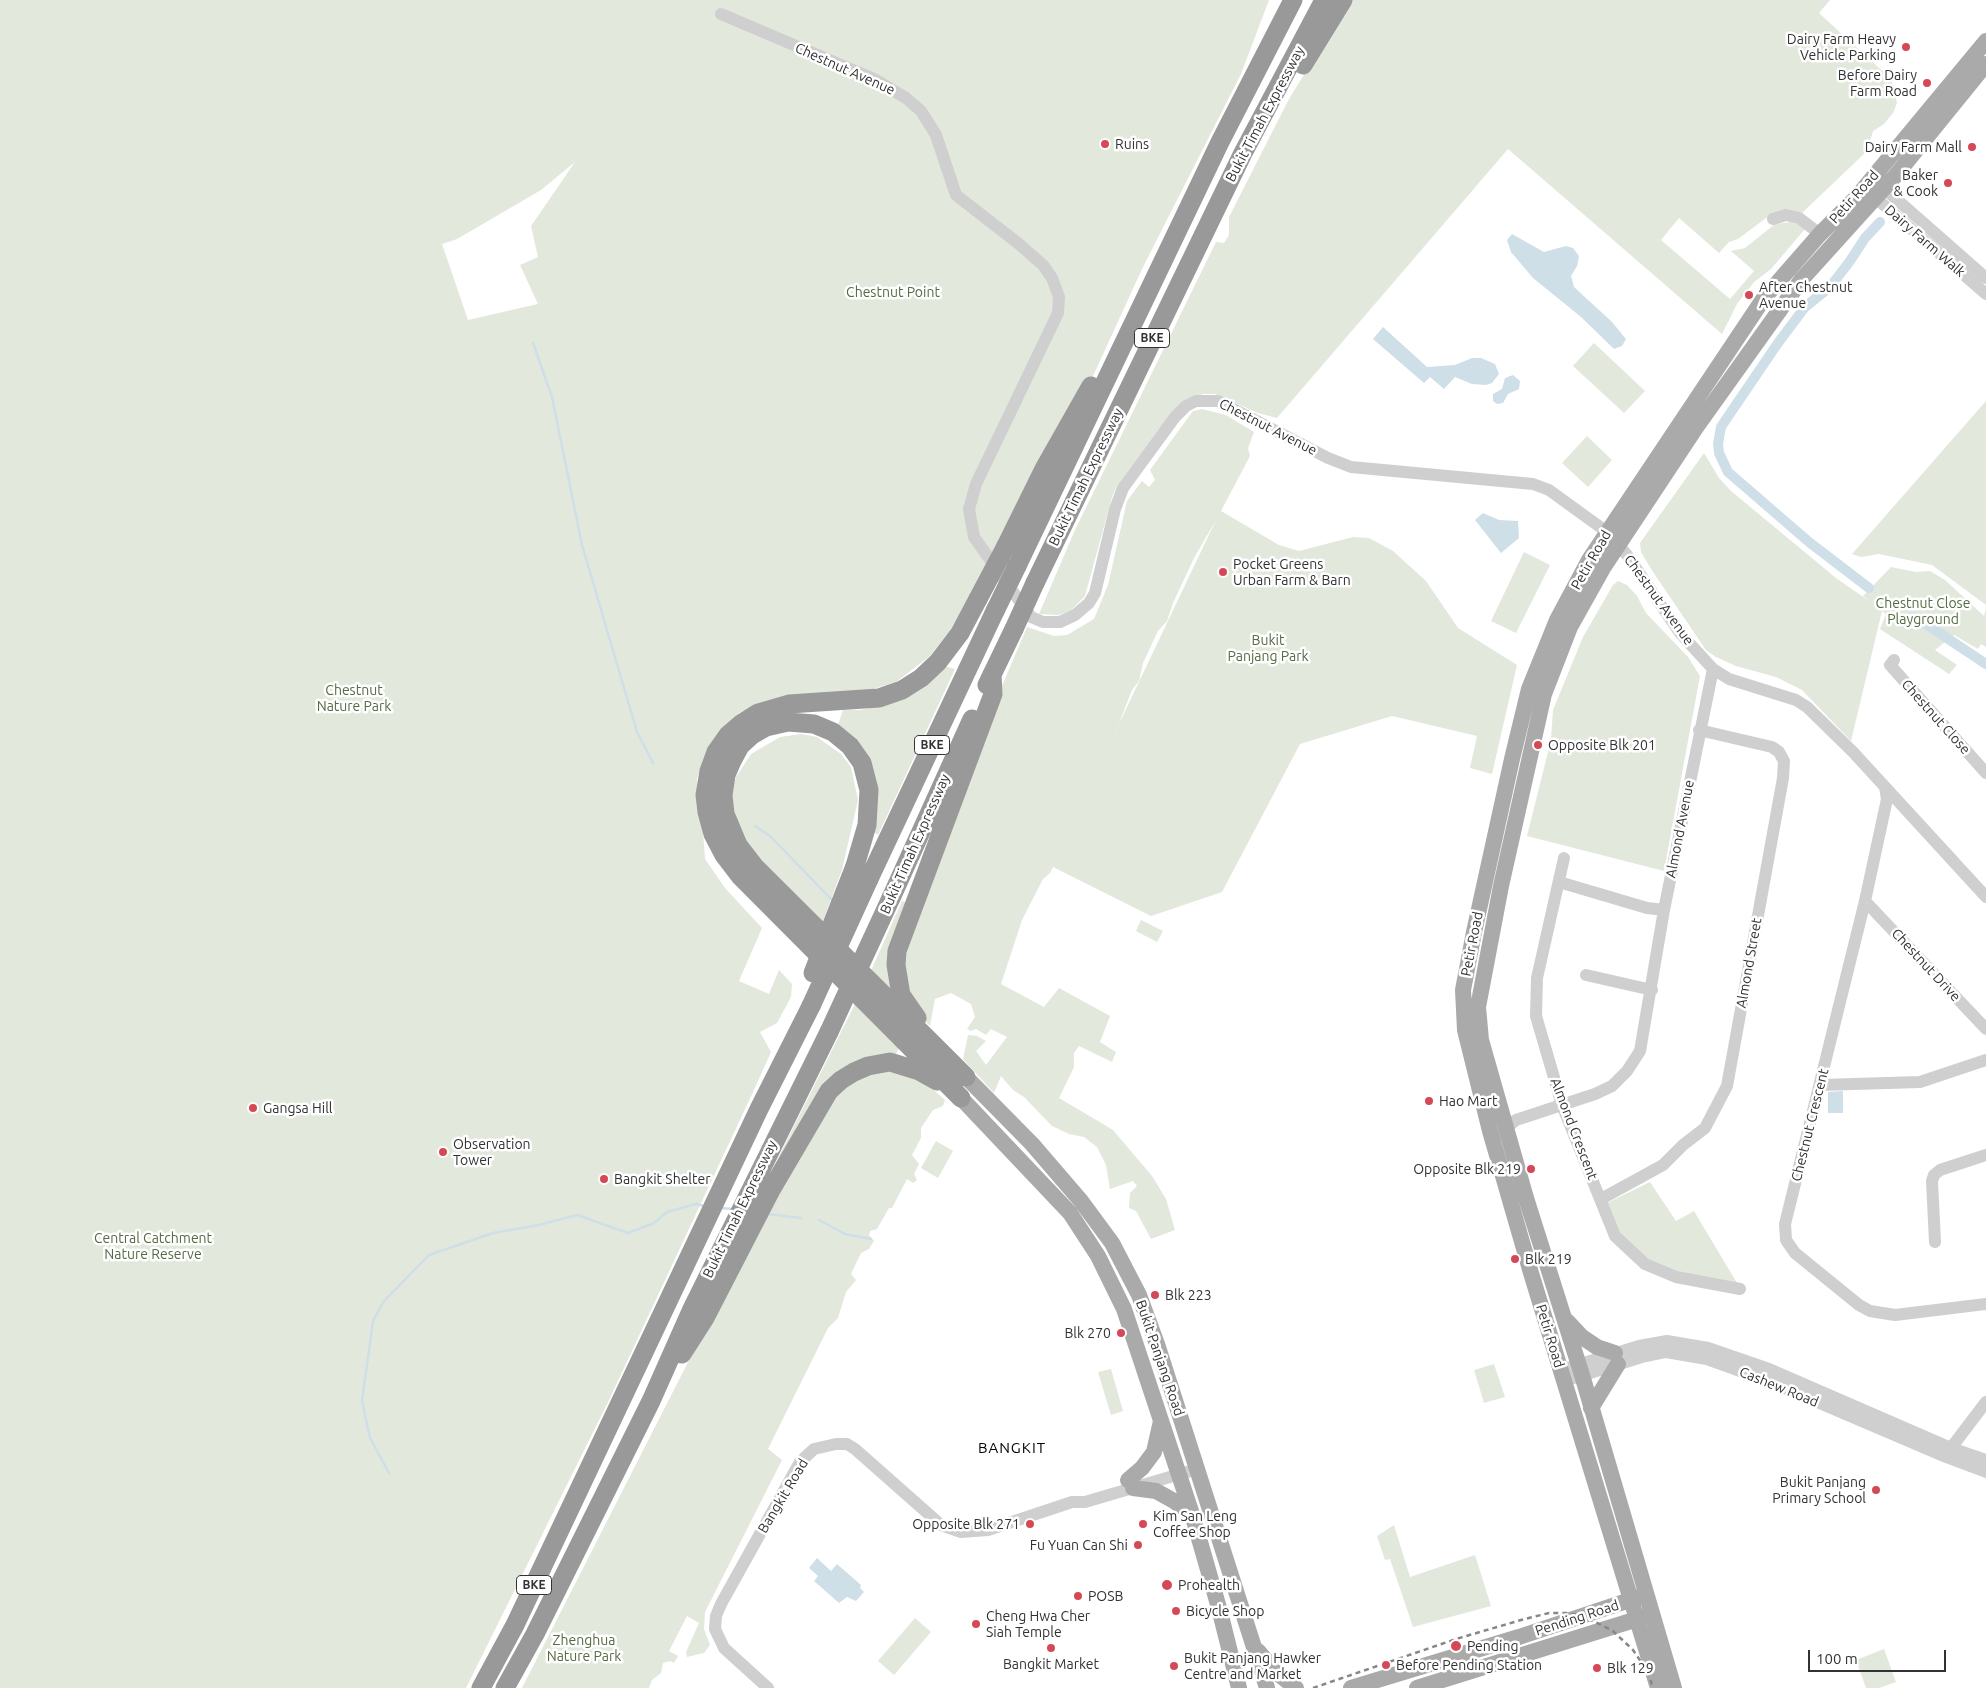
<!DOCTYPE html>
<style>
body{margin:0}
#map{position:relative;width:1986px;height:1688px;overflow:hidden;background:#fff;font-family:Ubuntu,sans-serif}
canvas{display:block}
.scale{position:absolute;left:1808px;top:1650px;width:138px;height:22px;box-sizing:border-box;border:2px solid #323232;border-top:0;padding-left:6px;font-size:15px;line-height:18px;white-space:nowrap;color:#323232;-webkit-text-stroke:4px #fff;paint-order:stroke}
</style>
<div id="map">
<canvas width="1986" height="1688"></canvas>
<div class="scale">100 m</div>
</div>
<script>
const ctx = document.querySelector('canvas').getContext('2d');
ctx.lineJoin = 'round';
function fillPath(path, color) {
  ctx.fillStyle = color;
  ctx.fill(path, 'evenodd');
}
function toPath(rows) {
  const path = new Path2D();
  for (const r of rows) {
    path.moveTo(r[0], r[1]);
    for (let i = 2; i < r.length; i += 2) path.lineTo(r[i], r[i + 1]);
  }
  return path;
}
function stroke(path, color, width, dash) {
  ctx.strokeStyle = color;
  ctx.lineWidth = width;
  ctx.lineCap = dash ? 'butt' : 'round';
  ctx.setLineDash(dash || []);
  ctx.stroke(path);
}
function label(font, color, halo, rows, align = 'center') {
  ctx.font = font + ' Ubuntu,sans-serif';
  ctx.lineWidth = 5;
  ctx.setLineDash([]);
  ctx.textBaseline = 'middle';
  ctx.strokeStyle = halo;
  ctx.fillStyle = color;
  for (const [text, x, y, turn = 0] of rows) {
    ctx.save();
    ctx.translate(x, y);
    ctx.rotate((+turn || 0) * Math.PI / 180);
    ctx.textAlign = isNaN(turn) ? turn : align;
    if (halo) ctx.strokeText(text, 0, 0);
    ctx.fillText(text, 0, 0);
    ctx.restore();
  }
}
fillPath(toPath([
 [0,0,1269,0,1241,74,1142,269,1067,433,1030,477,977,585,953,626,930,656,896,682,863,692,755,705,739,713,721,729,704,757,697,779,697,806,703,832,705,859,725,888,762,928,739,981,769,994,779,970,792,984,791,997,777,1023,760,1032,771,1052,753,1092,608,1402,466,1688,0,1688],
 [575,162,531,226,538,257,520,265,538,304,468,320,442,244,457,239,541,190],
 [1350,0,1830,0,1819,13,1891,79,1897,103,1893,113,1884,124,1873,131,1867,151,1802,213,1770,215,1738,239,1729,242,1719,253,1679,218,1661,240,1730,299,1754,271,1731,251,1745,248,1775,224,1791,222,1798,224,1805,229,1771,269,1754,282,1737,304,1722,334,1508,149,1277,418,1258,413,1215,394,1203,394,1191,398,1158,430,1117,486,1112,497,1085,596,1070,611,1058,615,1039,614,1075,530,1216,242,1224,243,1229,235,1229,217,1289,99],
 [1594,343,1645,391,1624,413,1573,366],
 [1986,401,1986,605,1932,565,1879,554,1861,557,1852,554],
 [1202,409,1226,415,1254,432,1248,448,1250,456,1221,511,1279,545,1299,551,1353,537,1369,538,1393,551,1426,581,1458,628,1517,665,1492,774,1470,768,1477,736,1392,716,1300,744,1222,892,1151,916,1053,867,1050,873,1043,879,1022,920,1001,984,1044,1007,1059,988,1110,1016,1100,1042,1116,1052,1112,1062,1079,1046,1074,1053,1074,1067,1059,1098,1113,1130,1152,1176,1166,1199,1175,1230,1151,1239,1136,1211,1129,1208,1130,1193,1137,1186,1133,1181,1110,1189,1106,1165,1097,1147,1084,1137,1069,1134,1052,1126,1024,1097,1013,1090,1001,1076,994,1093,963,1059,968,1035,977,1036,986,1041,976,1051,986,1065,1007,1037,991,1029,986,1035,976,1029,971,1031,967,1029,975,1017,971,1004,951,993,935,999,930,1026,914,1010,902,982,905,944,993,707,1027,627,1054,636,1067,635,1094,619,1108,585,1127,501,1142,481,1149,487,1155,480,1150,470,1193,411],
 [1216,520,1116,730,1116,731,1132,690,1139,681,1143,663,1158,631,1167,621,1173,603,1194,558],
 [1587,436,1612,460,1588,487,1562,463],
 [1704,453,1719,478,1731,491,1836,578,1869,601,1863,596,1891,567,1916,572,1930,571,1945,580,1984,616,1986,609,1986,647,1981,644,1978,649,1954,635,1935,650,1957,665,1949,674,1880,629,1886,614,1882,611,1851,741,1802,690,1776,677,1736,666,1716,657,1706,650,1653,572,1641,552,1640,543],
 [1524,552,1550,565,1516,633,1491,621],
 [1618,581,1627,585,1637,596,1646,613,1688,657,1700,676,1664,871,1527,836,1551,740,1553,710,1583,637,1613,585],
 [942,665,955,669,878,835,872,831,877,810,876,790,838,725,843,710,860,710,880,706],
 [801,734,817,737,841,754,851,767,858,800,842,870,821,926,765,871,736,827,731,794,736,777,751,754,780,737],
 [902,901,906,903,891,995,870,973],
 [1141,920,1163,931,1157,942,1136,931],
 [856,1002,900,1045,894,1059,858,1064,777,1170,773,1168],
 [885,1070,904,1074,930,1087,945,1100,943,1106,933,1110,921,1128,921,1138,912,1155,919,1164,914,1174,917,1180,913,1183,907,1179,892,1208,889,1208,877,1229,870,1231,869,1235,874,1241,869,1249,861,1253,851,1274,856,1280,846,1292,838,1318,828,1328,768,1449,782,1460,705,1612,704,1629,710,1645,704,1653,687,1657,686,1652,699,1623,687,1616,669,1651,678,1656,674,1663,670,1661,663,1663,661,1673,652,1680,649,1688,522,1688,709,1321,829,1101,854,1079],
 [936,1141,953,1151,938,1178,921,1168],
 [1650,1182,1676,1221,1694,1211,1737,1283,1669,1273,1622,1241,1605,1204],
 [1494,1364,1505,1397,1484,1403,1474,1370],
 [1111,1369,1123,1411,1111,1415,1098,1372],
 [1394,1525,1410,1577,1475,1555,1491,1606,1413,1627,1390,1559,1385,1560,1377,1536],
 [915,1618,931,1632,894,1675,878,1661],
 [1884,1649,1896,1682,1879,1688,1866,1688,1856,1660]
]), '#e2e8dc');
fillPath(toPath([
 [1512,234,1544,252,1566,246,1573,248,1579,256,1577,266,1571,276,1574,287,1612,322,1626,339,1622,346,1614,349,1581,317,1533,278,1511,252,1507,240],
 [1383,327,1427,367,1455,365,1472,358,1481,358,1495,364,1499,374,1492,383,1486,385,1472,384,1455,377,1444,389,1430,377,1424,383,1373,339],
 [1513,375,1520,381,1519,389,1508,394,1503,403,1497,404,1493,401,1493,394,1502,389,1505,378],
 [1483,513,1499,520,1518,521,1519,538,1501,553,1475,520],
 [1843,1091,1843,1113,1828,1113,1828,1092],
 [817,1558,831,1571,837,1564,861,1585,860,1588,864,1592,856,1601,847,1597,839,1603,814,1581,818,1576,809,1568]
]), '#cedfe8');
stroke(toPath([
 [533,343,552,397,582,545,637,732,653,763],
 [755,826,770,836,832,900],
 [720,1208,734,1209],
 [767,1214,801,1218],
 [819,1220,845,1234,871,1239],
 [389,1473,370,1438,362,1401,373,1321,384,1301,429,1255,493,1233,539,1225,577,1215,628,1233,654,1223,667,1212,696,1204,704,1206]
]), '#cedfe8', 2.5);
stroke(toPath([
 [1869,588,1809,542,1728,472,1719,453,1718,444,1721,427,1727,418,1778,343,1805,307,1830,287,1850,261,1865,238,1880,222],
 [1911,617,1923,622,1986,664]
]), '#cedfe8', 10);
stroke(toPath([
 [721,14,874,79,906,98,921,111,936,135,956,195,1019,244,1043,265,1052,278,1059,297,1058,313,976,484,969,509,974,537,1031,617,1043,622,1060,622,1075,615,1089,603,1095,593,1115,509,1123,488,1175,417,1186,406,1196,401,1218,401,1328,458,1351,467,1533,484,1549,490,1607,532,1627,555,1680,633,1713,669,1729,679,1796,700,1807,707,1853,752,1986,897],
 [1878,183,1986,278],
 [1870,193,1986,294],
 [1773,219,1786,215,1799,218,1820,234],
 [1894,660,1890,665,1986,773],
 [1885,787,1887,799,1865,901,1785,1224,1786,1240,1795,1253,1859,1305,1870,1311,1895,1315,1986,1304],
 [1564,858,1537,978,1536,1016,1562,1105,1615,1236,1645,1264,1676,1277,1740,1289],
 [1559,882,1647,908,1664,910],
 [1865,901,1986,1029],
 [1586,975,1652,990],
 [1821,1085,1920,1082,1986,1060],
 [1500,1133,1516,1120,1595,1094,1612,1086,1627,1071,1640,1051,1664,910,1713,669],
 [1601,1199,1663,1165,1683,1145,1705,1128,1727,1086,1783,778,1784,761,1779,752,1772,747,1699,730],
 [1935,1242,1932,1181,1934,1175,1940,1170,1986,1155],
 [1561,1370,1639,1346,1667,1341,1708,1348,1769,1369,1951,1448,1986,1460],
 [1564,1381,1642,1357,1666,1352,1707,1359,1768,1381,1946,1457,1986,1472],
 [1951,1448,1986,1402],
 [768,1688,724,1648,715,1629,716,1616,721,1604,800,1462,814,1449,836,1444,847,1444,855,1449,941,1525,961,1532,988,1530,1072,1502,1085,1502,1197,1469]
]), '#cfcfcf', 12);
stroke(toPath([
 [966,1077,1032,1144,1081,1201,1112,1243,1139,1295,1157,1344,1267,1688],
 [961,1098,1070,1213,1098,1256,1124,1309,1192,1514,1219,1608,1239,1688],
 [1567,1321,1582,1337,1597,1347,1615,1353],
 [1591,1408,1618,1364],
 [1128,1480,1142,1468,1154,1452,1161,1421],
 [1133,1488,1156,1491,1174,1501,1192,1514],
 [1258,1651,1276,1672,1296,1688],
 [1351,1688,1519,1637,1639,1597],
 [1417,1688,1647,1616],
 [1658,1688,1531,1273,1490,1131,1465,1030,1463,990,1474,932,1512,759,1529,689,1557,620,1589,560,1764,298,1820,234,1855,199,1986,41],
 [1674,1688,1582,1375,1526,1198,1481,1040,1478,1007,1501,886,1544,694,1570,627,1603,568,1697,426,1802,279,1896,175,1986,64]
]), '#aaa', 16);
stroke(toPath([
 [1303,65,1343,0],
 [1006,546,1044,469,1091,386],
 [1017,566,1220,142,1293,0],
 [1035,583,1243,153,1324,0],
 [987,685,1014,629],
 [855,866,867,825,869,790,862,763,850,746,833,732,814,724,788,722,766,727,752,735,740,746,732,761,726,775,723,795,725,814,738,845,755,867,966,1077],
 [869,879,995,611],
 [891,898,972,719],
 [917,1018,901,995,896,965,897,951,993,694,992,674],
 [961,1098,740,876,724,855,713,834,707,812,705,795,709,771,716,752,728,735,742,723,758,713,789,704,879,698,902,690,921,678,938,662,960,633,978,599],
 [682,1354,705,1318,771,1190,829,1091,841,1080,854,1072,868,1066,890,1062,919,1071,937,1081],
 [481,1688,515,1625,759,1109,811,1006],
 [505,1688,535,1634,651,1401,691,1311,829,1032]
]), '#999', 19);
stroke(toPath([
 [1313,1688,1456,1639,1521,1620,1549,1613,1566,1613,1583,1616,1613,1631,1633,1650,1648,1672,1653,1688]
]), '#878787', 2.5, [5, 4]);
stroke(toPath([
 [978,599,1006,546],
 [995,611,1017,566],
 [1014,629,1035,583],
 [813,973,855,866],
 [811,1006,869,879],
 [829,1032,891,898]
]), '#999', 19);
for (const [x, y, r, color] of [
 [1906,47,5,"#d54956"],
 [1927,83,5,"#d54956"],
 [1105,144,5,"#d54956"],
 [1972,147,5,"#d54956"],
 [1948,183,5,"#d54956"],
 [1749,295,5,"#d54956"],
 [1223,572,5,"#d54956"],
 [1538,745,5,"#d54956"],
 [1429,1101,5,"#d54956"],
 [253,1108,5,"#d54956"],
 [443,1152,5,"#d54956"],
 [1531,1169,5,"#d54956"],
 [604,1179,5,"#d54956"],
 [1515,1259,5,"#d54956"],
 [1155,1295,5,"#d54956"],
 [1121,1333,5,"#d54956"],
 [1876,1490,5,"#d54956"],
 [1030,1524,5,"#d54956"],
 [1143,1524,5,"#d54956"],
 [1138,1545,5,"#d54956"],
 [1167,1585,6,"#d54956"],
 [1078,1596,5,"#d54956"],
 [1176,1611,5,"#d54956"],
 [976,1624,5,"#d54956"],
 [1456,1646,6,"#d54956"],
 [1051,1648,5,"#d54956"],
 [1386,1665,5,"#d54956"],
 [1174,1666,5,"#d54956"],
 [1597,1668,5,"#d54956"]
]) {
  const dot = new Path2D();
  dot.arc(x, y, r, 0, 2 * Math.PI);
  ctx.fillStyle = color;
  ctx.fill(dot);
  stroke(dot, '#fff', 2);
}
for (const [x, y, w] of [
 [1152,338,35],
 [932,745,35],
 [534,1585,35]
]) {
  const box = new Path2D();
  box.roundRect(x - w / 2, y - 9.5, w, 19, 4);
  ctx.fillStyle = '#fff';
  ctx.fill(box);
  stroke(box, '#323232', 1);
}
label('bold 12px', '#323232', null, [
 ["BKE",1152,338],
 ["BKE",932,745],
 ["BKE",534,1585]
]);
label('14px', '#323232', '#fff', [
 ["Dairy Farm Heavy",1896,39,"right"],
 ["Vehicle Parking",1896,55,"right"],
 ["Before Dairy",1917,75,"right"],
 ["Farm Road",1917,91,"right"],
 ["Ruins",1115,144],
 ["Dairy Farm Mall",1962,147,"right"],
 ["Baker",1938,175,"right"],
 ["& Cook",1938,191,"right"],
 ["After Chestnut",1759,287],
 ["Avenue",1759,303],
 ["Pocket Greens",1233,564],
 ["Urban Farm & Barn",1233,580],
 ["Opposite Blk 201",1548,745],
 ["Hao Mart",1439,1101],
 ["Gangsa Hill",263,1108],
 ["Observation",453,1144],
 ["Tower",453,1160],
 ["Opposite Blk 219",1521,1169,"right"],
 ["Bangkit Shelter",614,1179],
 ["Blk 219",1525,1259],
 ["Blk 223",1165,1295],
 ["Blk 270",1111,1333,"right"],
 ["Bukit Panjang",1866,1482,"right"],
 ["Primary School",1866,1498,"right"],
 ["Kim San Leng",1153,1516],
 ["Coffee Shop",1153,1532],
 ["Opposite Blk 271",1020,1524,"right"],
 ["Fu Yuan Can Shi",1128,1545,"right"],
 ["Prohealth",1178,1585],
 ["POSB",1088,1596],
 ["Bicycle Shop",1186,1611],
 ["Cheng Hwa Cher",986,1616],
 ["Siah Temple",986,1632],
 ["Pending",1467,1646],
 ["Bukit Panjang Hawker",1184,1658],
 ["Centre and Market",1184,1674],
 ["Bangkit Market",1051,1664,"center"],
 ["Before Pending Station",1396,1665],
 ["Blk 129",1607,1668]
], 'left');
label('14px', '#323232', '#fff', [
 ["Chestnut Avenue",845,69,24],
 ["Bukit Timah Expressway",1265,114,-62],
 ["Petir Road",1854,197,-48],
 ["Dairy Farm Walk",1925,241,41],
 ["Chestnut Avenue",1268,427,27],
 ["Bukit Timah Expressway",1086,477,-64],
 ["Petir Road",1591,560,-60],
 ["Chestnut Avenue",1659,600,54],
 ["Chestnut Close",1936,717,48],
 ["Almond Avenue",1680,829,-79],
 ["Bukit Timah Expressway",915,844,-66],
 ["Petir Road",1472,944,-79],
 ["Almond Street",1749,963,-80],
 ["Chestnut Drive",1926,965,47],
 ["Chestnut Crescent",1810,1125,-76],
 ["Almond Crescent",1574,1129,69],
 ["Bukit Timah Expressway",740,1209,-64],
 ["Petir Road",1550,1336,73],
 ["Bukit Panjang Road",1160,1358,71],
 ["Cashew Road",1779,1387,22],
 ["Bangkit Road",783,1496,-59],
 ["Pending Road",1577,1618,-18]
]);
label('14px', '#566a43', '#fff', [
 ["Chestnut Point",893,292],
 ["Chestnut Close",1923,603],
 ["Playground",1923,619],
 ["Bukit",1268,640],
 ["Panjang Park",1268,656],
 ["Chestnut",354,690],
 ["Nature Park",354,706],
 ["Central Catchment",153,1238],
 ["Nature Reserve",153,1254],
 ["Zhenghua",584,1640],
 ["Nature Park",584,1656]
]);
ctx.letterSpacing = '1px';
label('15px', '#000', '#fff', [
 ["BANGKIT",1012,1448]
]);
ctx.letterSpacing = '0px';
</script>
